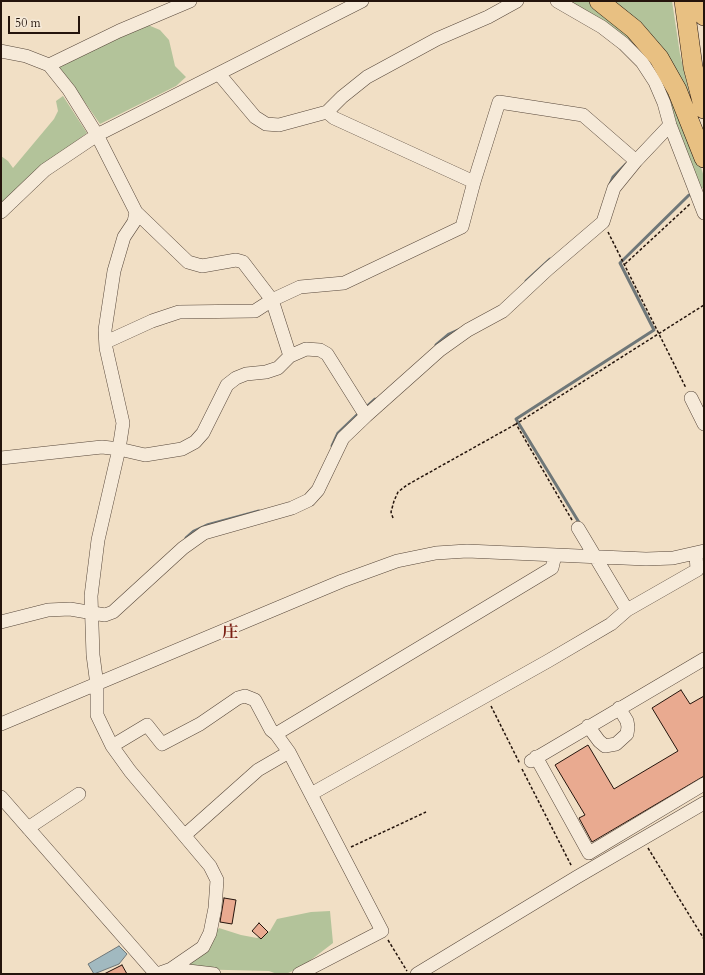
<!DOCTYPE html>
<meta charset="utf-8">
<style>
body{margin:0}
#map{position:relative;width:705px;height:975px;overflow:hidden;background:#f1dfc5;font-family:Cardo,serif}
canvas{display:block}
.frame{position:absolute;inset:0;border:2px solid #24140c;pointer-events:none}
.scale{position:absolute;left:8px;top:16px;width:72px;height:18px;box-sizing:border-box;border:2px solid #24140c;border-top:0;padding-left:5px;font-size:12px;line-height:14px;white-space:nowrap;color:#24140c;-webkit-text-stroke:3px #f6ead9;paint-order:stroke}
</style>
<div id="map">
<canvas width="705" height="975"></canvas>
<div class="frame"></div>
<div class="scale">50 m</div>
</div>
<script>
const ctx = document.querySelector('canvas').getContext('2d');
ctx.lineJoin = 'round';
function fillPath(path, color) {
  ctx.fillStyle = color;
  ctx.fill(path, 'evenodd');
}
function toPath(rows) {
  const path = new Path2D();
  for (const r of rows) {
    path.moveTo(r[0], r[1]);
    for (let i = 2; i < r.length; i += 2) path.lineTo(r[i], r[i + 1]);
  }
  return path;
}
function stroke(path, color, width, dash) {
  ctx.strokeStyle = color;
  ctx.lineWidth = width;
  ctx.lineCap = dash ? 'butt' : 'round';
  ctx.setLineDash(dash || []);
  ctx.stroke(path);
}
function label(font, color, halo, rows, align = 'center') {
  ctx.font = font + ' Cardo,"Noto Serif JP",serif';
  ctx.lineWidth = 4;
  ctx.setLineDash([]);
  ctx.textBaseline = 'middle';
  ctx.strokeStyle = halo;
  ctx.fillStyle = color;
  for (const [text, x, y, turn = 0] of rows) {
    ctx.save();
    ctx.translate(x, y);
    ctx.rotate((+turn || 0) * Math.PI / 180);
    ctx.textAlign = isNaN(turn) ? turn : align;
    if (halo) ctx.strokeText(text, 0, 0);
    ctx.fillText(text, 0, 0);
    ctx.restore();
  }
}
fillPath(toPath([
 [569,1,590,1,600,8,661,68,699,161,704,177,704,186,702,189,695,182,635,46,614,28],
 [604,1,672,1,680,54,695,118,675,78],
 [148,25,160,30,169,40,175,66,186,77,176,86,100,124,84,101,58,71,58,65],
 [63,96,87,133,48,162,1,206,1,156,8,161,13,168,54,119,58,111,56,101],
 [330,911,333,943,303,966,286,974,277,974,269,971,187,969,185,965,219,928,241,935,257,938,270,931,277,919,311,912]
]), '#b3c39a');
const water = toPath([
 [119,946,127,954,119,964,94,974,88,964,119,946]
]);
fillPath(water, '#a1b9c0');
stroke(water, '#6f7778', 1);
stroke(toPath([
 [610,184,613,177,626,164],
 [526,281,550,259],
 [436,345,449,334,458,330],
 [364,409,375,399],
 [332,446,338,433,360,412],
 [580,524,516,419,654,330,620,263,689,195],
 [186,538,194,531,207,525,259,511]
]), '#6f7778', 3);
const building = toPath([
 [681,690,690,704,704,696,704,776,592,842,579,818,585,815,555,765,588,745,614,789,678,751,652,708,681,690],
 [224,898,236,900,232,924,220,922,224,898],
 [259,923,268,932,261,939,252,931,259,923],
 [122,965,127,974,104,974,122,965]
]);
fillPath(building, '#e9aa90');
stroke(building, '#24140c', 1);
const minor = toPath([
 [557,1,602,27,624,44,642,62,655,82,664,103,670,125,704,213],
 [1,51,26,56,49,65,69,90,97,135,136,212,188,262,202,266,236,260,243,262,272,300,290,356,306,349,320,350,327,354,366,416],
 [49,65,119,31,190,1],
 [219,74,255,117,266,124,279,125,327,112,334,118,474,182,499,102,583,115,636,161],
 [327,112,342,97,367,77,437,39,488,17,517,1],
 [1,212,45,170,97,135,362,1],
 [136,212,134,222,124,237,114,271,105,330,106,348,123,423,119,449,98,540,91,596,93,655,97,685,97,715,112,746,130,771,210,866,217,880,215,908,210,933,203,947,171,969,157,974],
 [106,342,152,321,179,312,255,311,272,300,300,287,344,283,462,227,474,182],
 [691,398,704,424],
 [1,458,102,447,119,449,145,455,182,449,195,442,203,433,227,385,236,378,246,374,266,372,278,368,290,356],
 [578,528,627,610],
 [1,622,48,610,70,609,105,615,113,612,183,548,204,533,292,508,309,500,318,490,343,438,366,416,440,350,468,330,503,311,548,269,603,222,614,188,636,161,670,125],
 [1,724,342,581,397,561,436,553,467,551,646,559,673,558,704,551],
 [588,726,599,741,605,746,616,744,627,734,628,727,627,721,619,708],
 [276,734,552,568,555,555],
 [112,746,147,725,162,744,200,724,238,698,245,696,255,700,271,730,276,734,289,752,382,931,299,974],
 [536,757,589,853,704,784],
 [531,761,704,659],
 [311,794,548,661,611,624,627,610,697,570,696,554],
 [1,797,156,974],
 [28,828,79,794],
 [185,835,258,770,289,752],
 [171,969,214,974],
 [417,974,577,877,704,803]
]);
const highway = toPath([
 [599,1,634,29,659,58,677,90,704,158],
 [684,1,693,67,704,109],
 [702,1,704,16]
]);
stroke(minor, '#57473a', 14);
stroke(highway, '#24140c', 20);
stroke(toPath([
 [608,232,686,388],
 [625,264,690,204],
 [393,518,391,512,394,501,398,492,407,485,516,424],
 [572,520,516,424,704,305],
 [491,706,520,764],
 [522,769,572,867],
 [351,847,426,812],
 [648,848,704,939],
 [388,940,407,971]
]), '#24140c', 1.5, [3, 2]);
stroke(minor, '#f6ead9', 13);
stroke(highway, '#e8c082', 19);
label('bold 16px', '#7a1f14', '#f6ead9', [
 ["庄",230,633]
]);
</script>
